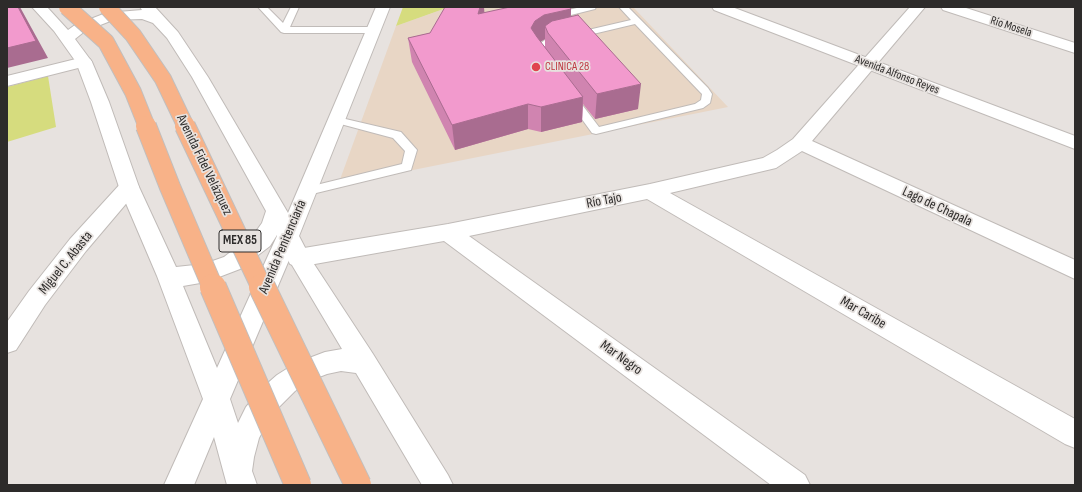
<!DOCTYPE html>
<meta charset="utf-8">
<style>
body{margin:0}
#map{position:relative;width:1082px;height:492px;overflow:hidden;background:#e7e2df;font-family:"Sofia Sans Condensed",sans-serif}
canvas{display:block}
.frame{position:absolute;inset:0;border:8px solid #2d2b2a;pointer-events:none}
</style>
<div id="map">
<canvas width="1082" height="492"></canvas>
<div class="frame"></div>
</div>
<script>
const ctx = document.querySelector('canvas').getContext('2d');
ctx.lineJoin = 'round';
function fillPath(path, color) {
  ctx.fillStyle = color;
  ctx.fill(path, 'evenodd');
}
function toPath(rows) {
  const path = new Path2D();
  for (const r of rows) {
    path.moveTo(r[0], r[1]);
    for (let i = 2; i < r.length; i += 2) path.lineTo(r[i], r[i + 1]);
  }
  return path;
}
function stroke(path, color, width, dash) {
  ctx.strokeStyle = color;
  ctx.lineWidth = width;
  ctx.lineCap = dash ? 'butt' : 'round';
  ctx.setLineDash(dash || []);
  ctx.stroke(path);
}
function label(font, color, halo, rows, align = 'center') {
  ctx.font = font + ' "Sofia Sans Condensed",sans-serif';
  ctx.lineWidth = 3.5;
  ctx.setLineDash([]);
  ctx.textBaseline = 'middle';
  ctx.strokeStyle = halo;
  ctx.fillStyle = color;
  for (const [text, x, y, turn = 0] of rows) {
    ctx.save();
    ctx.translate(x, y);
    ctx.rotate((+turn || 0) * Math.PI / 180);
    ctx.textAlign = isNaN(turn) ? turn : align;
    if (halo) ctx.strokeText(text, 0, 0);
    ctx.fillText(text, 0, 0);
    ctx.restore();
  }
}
fillPath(toPath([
 [449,7,633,7,728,107,338,185,396,26]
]), '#e8d6c5');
fillPath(toPath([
 [403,7,449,7,396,26],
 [48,76,56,127,7,142,7,87]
]), '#d6dc7e');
const service = toPath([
 [258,7,267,7,283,23,291,7,299,7,290,27,373,27,378,30,373,33,284,33,281,32,258,7],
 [581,7,596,7,595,9,555,19,551,16,552,14,581,7],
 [619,7,628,7,708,88,712,94,710,103,703,108,596,134,592,133,568,100,569,98,577,98,599,127,695,104,701,100,702,94,700,92,635,24,551,44,543,49,543,52,547,59,545,61,539,61,537,59,533,52,534,48,545,40,631,20,619,7],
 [337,117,401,132,417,150,411,170,308,195,304,194,302,191,304,188,402,164,405,151,393,138,333,122,332,120,337,117]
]);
const minor = toPath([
 [910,7,925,7,812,141,1075,260,1075,279,802,151,776,168,670,193,1075,419,1075,448,1065,444,647,199,469,236,805,475,810,485,771,485,444,241,298,267,290,264,287,258,290,252,298,249,448,224,650,184,763,158,777,150,793,139,910,7],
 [941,7,963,7,1075,43,1075,53,943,10,941,7],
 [84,57,90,59,92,62,90,65,7,86,7,76,84,57],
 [129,180,136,182,139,187,136,192,86,251,45,305,16,350,7,353,7,322,29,291,70,239,122,182,129,180]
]);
const tertiary = toPath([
 [32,7,47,7,68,30,75,25,106,13,142,10,140,7,155,7,178,32,208,77,288,213,376,7,390,7,299,236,312,261,373,354,448,475,453,485,422,485,356,373,341,371,327,374,314,379,295,391,279,407,266,425,259,438,254,457,252,471,257,485,227,485,214,437,194,485,164,485,203,399,157,276,119,187,91,102,76,62,54,31,32,7],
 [142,19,153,23,167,38,192,77,266,211,262,223,254,234,224,257,204,264,176,267,139,187,109,102,92,62,75,39,85,31,113,20,142,19],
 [277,235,277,236,217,368,183,286,206,282,240,269,270,246,277,235],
 [289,260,342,349,325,352,296,363,277,375,261,389,246,407,238,423,230,399,289,260],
 [712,7,732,7,1075,136,1075,149,714,10,712,7]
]);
stroke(service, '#c0bbb8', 2);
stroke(minor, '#c0bbb8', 2);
stroke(tertiary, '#c0bbb8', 2);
fillPath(service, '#fff');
fillPath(minor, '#fff');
fillPath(tertiary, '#fff');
const trunkBridgeFar2 = toPath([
 [67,7,106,42,133,92,147,127],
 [107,7,133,35,163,79,186,127]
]);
const trunkBridgeFar1 = toPath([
 [146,126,170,187,213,288],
 [185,126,262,288]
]);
const trunkBridge = toPath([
 [213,287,298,485],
 [262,287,358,485]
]);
stroke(trunkBridgeFar2, '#c0bfbf', 18, []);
stroke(trunkBridgeFar1, '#c0bfbf', 22, []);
stroke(trunkBridge, '#c0bfbf', 28, []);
stroke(trunkBridgeFar2, '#f8b288', 16);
stroke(trunkBridgeFar1, '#f8b288', 20);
stroke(trunkBridge, '#f8b288', 26);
fillPath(toPath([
 [571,9,571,17,638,109,595,119,583,104,582,122,541,132,528,129,455,150,412,62,408,38,430,33,484,13],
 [545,39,545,47,540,42]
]), '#d084b0');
fillPath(toPath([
 [18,7,20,7,48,58,7,68,7,48],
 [480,7,484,7,485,20,478,14],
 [571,9,570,33,545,26,545,39,535,45,531,28,535,21,544,15],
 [641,84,638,109,595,119,597,94],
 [583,97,582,122,541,132,541,107],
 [528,104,528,129,455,150,452,125]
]), '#a96c90');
const building = toPath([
 [7,7,18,7,36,41,7,48,7,7],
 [445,7,480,7,478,14,510,7,570,7,571,9,544,15,535,21,531,28,537,37,583,97,541,107,528,104,452,125,408,38,430,33,445,7],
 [578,15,641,84,597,94,548,33,545,26,552,21,578,15]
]);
fillPath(building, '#f29acd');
stroke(building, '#a96c90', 1);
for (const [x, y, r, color] of [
 [536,67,5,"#e0444e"]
]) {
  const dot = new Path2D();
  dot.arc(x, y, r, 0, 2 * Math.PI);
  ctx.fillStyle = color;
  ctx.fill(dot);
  stroke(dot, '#e7e2df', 1.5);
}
label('12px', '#2d2b2a', '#e7e2df', [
 ["Río Mosela",1011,27,18],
 ["Avenida Alfonso Reyes",897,75,21]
]);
label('12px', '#be3a42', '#e7e2df', [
 ["CLINICA 28",545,67]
], 'left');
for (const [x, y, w] of [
 [240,241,42]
]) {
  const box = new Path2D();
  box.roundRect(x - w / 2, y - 11, w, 22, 3);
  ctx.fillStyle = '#e7e2df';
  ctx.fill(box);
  stroke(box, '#2d2b2a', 1);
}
label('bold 13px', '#2d2b2a', null, [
 ["MEX 85",240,241]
]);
label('14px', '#2d2b2a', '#e7e2df', [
 ["Avenida Fidel Velázquez",204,165,64],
 ["Río Tajo",604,201,-11],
 ["Lago de Chapala",937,207,25],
 ["Avenida Penitenciaría",283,247,-67],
 ["Miguel C. Abasta",66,263,-51],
 ["Mar Caribe",863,313,30],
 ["Mar Negro",621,358,36]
]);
</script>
